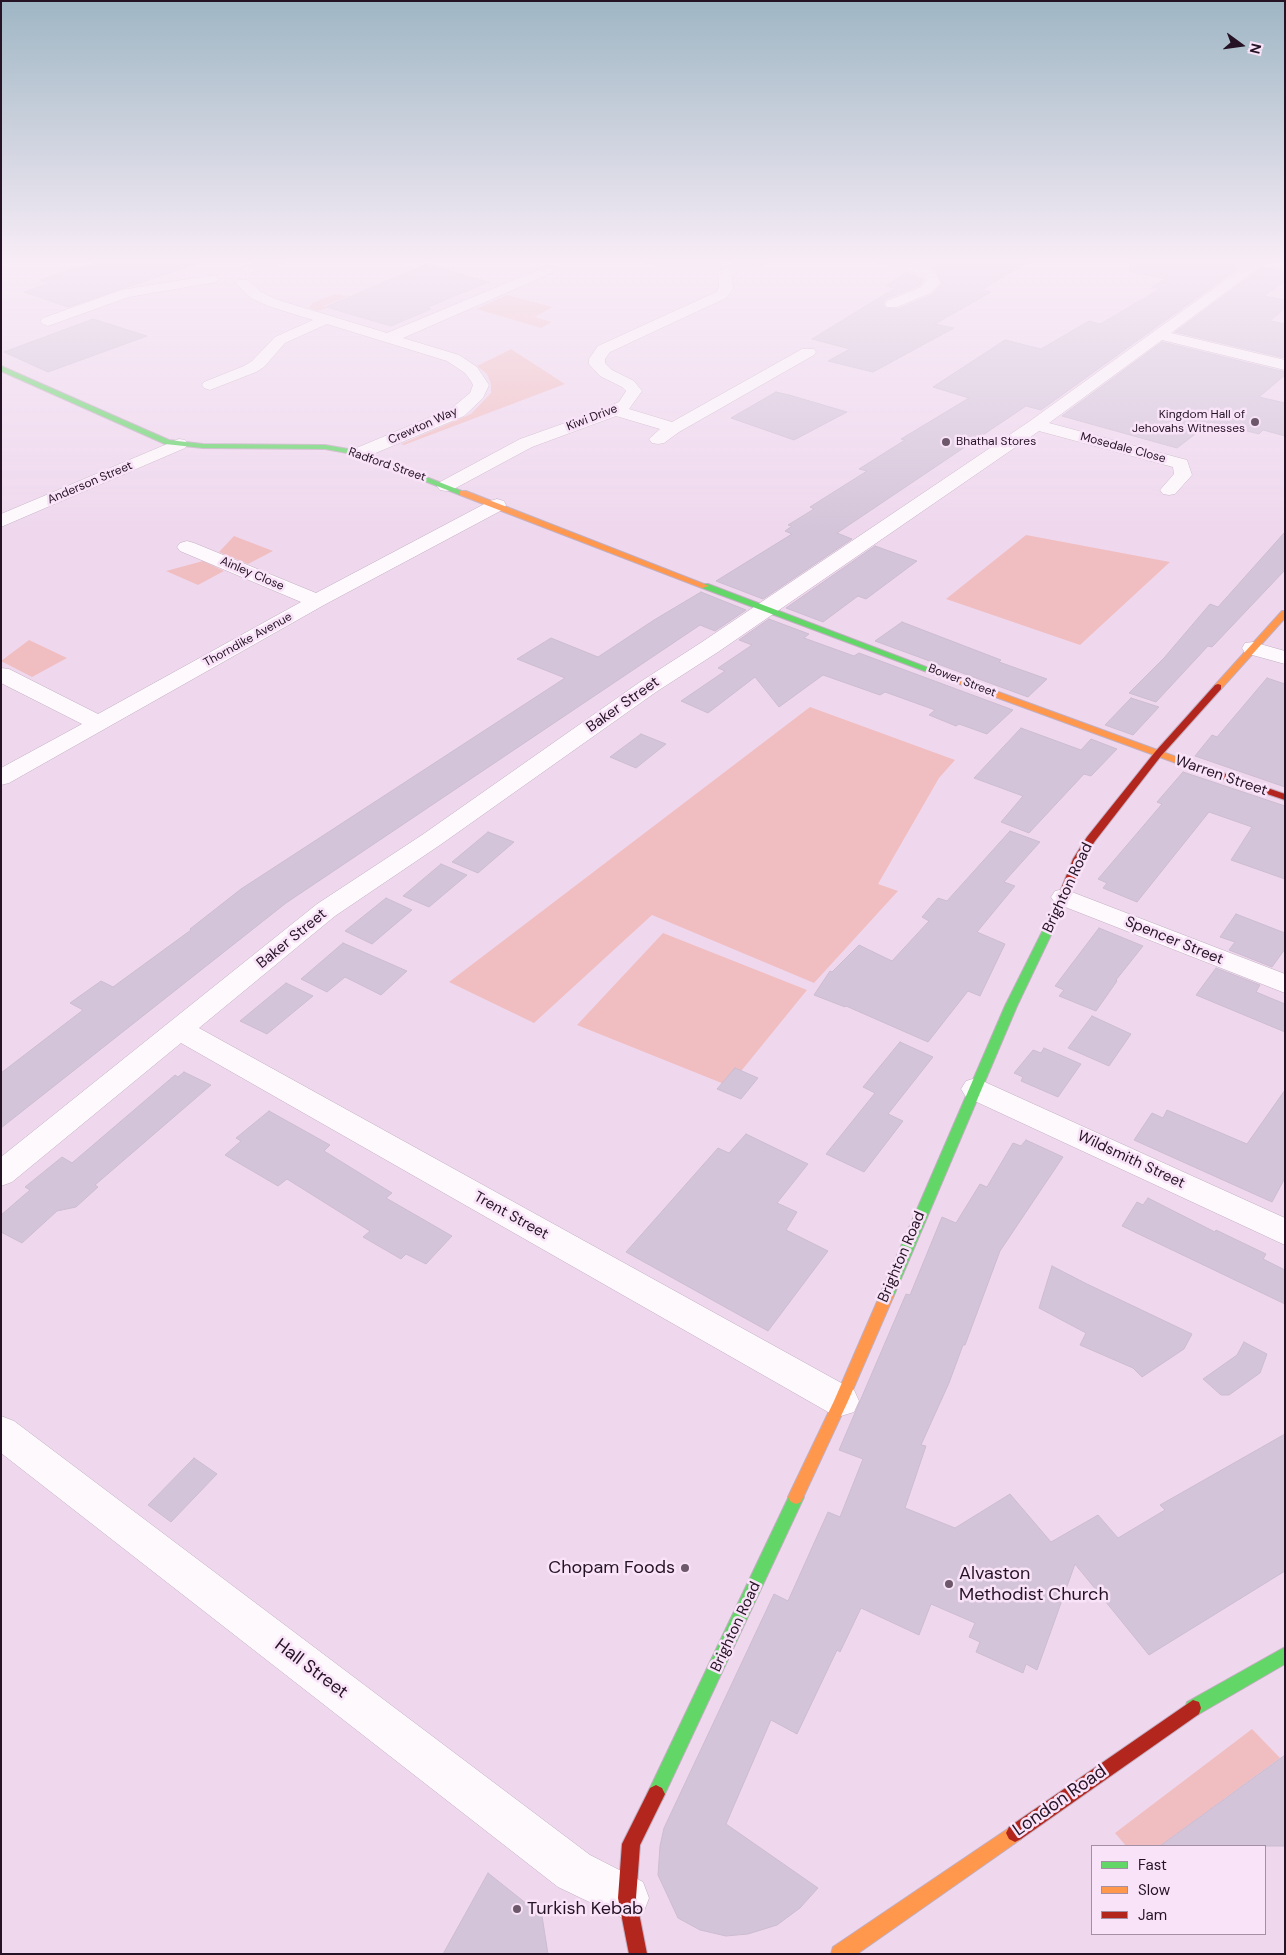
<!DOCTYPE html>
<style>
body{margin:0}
#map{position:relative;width:1286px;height:1955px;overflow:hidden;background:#efd8ee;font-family:"DM Sans",sans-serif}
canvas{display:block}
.frame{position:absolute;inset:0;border:2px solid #251225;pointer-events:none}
.legend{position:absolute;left:1091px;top:1845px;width:175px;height:90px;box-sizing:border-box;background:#f9e3f8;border:1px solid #a48fa4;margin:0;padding:6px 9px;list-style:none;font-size:15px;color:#251225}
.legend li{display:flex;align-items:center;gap:10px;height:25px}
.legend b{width:25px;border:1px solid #a48fa4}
.north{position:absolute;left:1216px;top:20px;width:50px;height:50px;-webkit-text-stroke:4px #f9e3f8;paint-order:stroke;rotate:104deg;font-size:14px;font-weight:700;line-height:20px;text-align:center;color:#251225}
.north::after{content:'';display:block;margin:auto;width:18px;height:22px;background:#251225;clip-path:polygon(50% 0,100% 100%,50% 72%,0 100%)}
</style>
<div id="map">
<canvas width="1286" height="1955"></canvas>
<div class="frame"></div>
<ul class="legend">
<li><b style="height:6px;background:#63d668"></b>Fast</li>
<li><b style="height:6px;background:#ff974d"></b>Slow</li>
<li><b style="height:6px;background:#b3261e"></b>Jam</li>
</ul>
<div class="north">N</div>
</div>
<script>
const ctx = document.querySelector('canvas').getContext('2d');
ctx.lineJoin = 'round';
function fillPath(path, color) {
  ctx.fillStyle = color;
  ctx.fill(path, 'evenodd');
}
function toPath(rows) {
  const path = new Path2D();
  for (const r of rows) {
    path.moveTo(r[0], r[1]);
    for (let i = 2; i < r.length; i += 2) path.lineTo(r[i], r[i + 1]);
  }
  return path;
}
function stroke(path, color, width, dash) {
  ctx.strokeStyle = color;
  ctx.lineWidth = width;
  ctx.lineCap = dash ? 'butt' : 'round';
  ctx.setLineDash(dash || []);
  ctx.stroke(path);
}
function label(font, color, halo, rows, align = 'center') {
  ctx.font = font + ' "DM Sans",sans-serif';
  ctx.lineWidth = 5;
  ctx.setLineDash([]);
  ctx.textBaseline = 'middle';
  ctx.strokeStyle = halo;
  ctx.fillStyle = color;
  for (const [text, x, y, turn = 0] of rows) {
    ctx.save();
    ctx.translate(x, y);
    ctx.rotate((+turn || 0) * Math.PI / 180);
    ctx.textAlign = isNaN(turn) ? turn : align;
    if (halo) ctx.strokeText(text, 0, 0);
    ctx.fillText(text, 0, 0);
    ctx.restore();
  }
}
fillPath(toPath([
 [635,260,716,260,721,264,713,271,682,266,666,268],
 [335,294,349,296,324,306,328,308,318,311,309,308,312,303],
 [507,295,553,307,535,317,552,322,541,328,476,309],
 [511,349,565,384,404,445,401,444,471,414,491,393,491,384,487,374,477,366],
 [1026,535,1170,562,1080,645,946,599],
 [234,536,273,551,248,564,219,552],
 [203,561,224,571,198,585,166,571],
 [29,640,67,658,32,677,1,661],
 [810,707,955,760,939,778,878,884,898,891,814,983,652,915,534,1023,449,982],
 [663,933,807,990,729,1086,577,1025],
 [1252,1729,1280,1758,1160,1846,1126,1846,1115,1833]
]), '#f0bec1');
const building = toPath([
 [104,260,116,262,196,260,196,264,68,307,24,292,50,283,39,280,78,267,82,268,104,260],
 [924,260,1031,260,982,290,991,292,935,324,954,328,873,372,828,361,850,349,812,339,895,288,886,286,906,272,924,280,920,285,886,299,883,303,885,308,898,309,932,295,942,284,936,270,920,263,924,260],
 [1130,260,1230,260,1245,263,1041,410,1026,406,837,533,852,539,763,599,716,581,792,534,785,531,792,526,788,525,814,509,810,507,867,471,859,469,905,440,901,439,969,398,933,387,1005,340,1041,349,1089,321,1100,324,1160,289,1152,287,1165,279,1129,271,1130,260],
 [426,264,489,282,426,308,431,309,391,326,326,307,426,264],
 [1263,267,1285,272,1285,281,1264,296,1285,300,1285,308,1270,321,1285,324,1285,358,1175,332,1263,267],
 [93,319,147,336,48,372,4,352,93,319],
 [1162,342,1285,372,1285,375,1259,397,1285,403,1285,436,1263,430,1259,434,1211,422,1177,448,1062,416,1162,342],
 [776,392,789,395,847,412,794,440,731,418,776,392],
 [1285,532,1285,570,1212,647,1208,646,1156,702,1129,693,1164,658,1210,604,1218,607,1285,532],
 [875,546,917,561,866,599,858,596,823,622,786,608,875,546],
 [701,592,746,610,715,631,700,625,286,903,1,1128,1,1073,83,1010,70,1003,101,981,113,987,191,930,190,929,241,889,565,678,517,659,551,638,598,657,654,620,701,592],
 [769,619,809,634,804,638,854,656,859,653,1013,710,987,734,959,724,956,726,929,715,935,710,885,692,880,695,823,675,779,707,755,677,708,713,681,701,725,671,718,668,752,645,739,640,769,619],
 [902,622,1001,660,999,662,1047,679,1028,697,875,641,902,622],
 [1267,678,1285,684,1285,787,1195,756,1212,735,1217,737,1267,678],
 [1131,698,1159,707,1133,735,1105,725,1131,698],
 [1021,728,1081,750,1091,739,1117,749,1091,776,1084,774,1029,833,1001,822,1023,796,974,778,1021,728],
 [641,734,666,744,636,768,610,757,641,734],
 [1183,772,1285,806,1285,879,1231,860,1252,827,1209,812,1137,902,1103,888,1107,883,1098,879,1162,804,1157,802,1183,772],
 [1010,831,1040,842,1004,882,1015,886,977,932,1005,944,980,996,968,991,928,1042,846,1006,845,1007,814,995,830,971,832,972,859,945,892,961,929,921,922,917,938,898,947,901,1010,831],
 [488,832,514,842,478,873,452,862,488,832],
 [441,864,467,875,429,907,403,896,441,864],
 [386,898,412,910,372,944,345,931,386,898],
 [1236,914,1285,933,1285,949,1272,967,1229,950,1235,942,1220,937,1236,914],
 [1099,928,1143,946,1116,980,1117,981,1096,1011,1059,996,1064,990,1055,986,1099,928],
 [343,943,407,971,381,995,345,977,327,992,301,979,343,943],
 [1216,968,1260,985,1256,992,1285,1004,1285,1032,1196,995,1216,968],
 [286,983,313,996,267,1034,240,1021,286,983],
 [1092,1016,1131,1034,1109,1066,1068,1048,1092,1016],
 [900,1042,933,1057,888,1114,903,1121,864,1172,826,1154,875,1093,863,1087,900,1042],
 [1044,1048,1081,1064,1058,1097,1021,1081,1023,1077,1014,1073,1033,1050,1041,1053,1044,1048],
 [735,1068,758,1078,741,1099,717,1089,735,1068],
 [184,1072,211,1085,95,1185,98,1187,76,1207,57,1211,22,1243,1,1232,1,1215,30,1190,25,1187,62,1157,72,1163,175,1075,178,1077,184,1072],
 [1285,1090,1285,1178,1272,1202,1134,1140,1152,1113,1163,1118,1167,1110,1247,1144,1285,1090],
 [269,1111,330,1145,324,1151,392,1193,386,1198,452,1236,426,1264,406,1254,401,1259,363,1237,370,1231,287,1179,278,1186,225,1155,241,1141,236,1138,269,1111],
 [746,1134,808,1164,777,1203,797,1212,786,1230,828,1251,768,1331,626,1252,718,1148,729,1153,746,1134],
 [1026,1140,1063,1157,1000,1251,965,1345,963,1345,949,1383,921,1445,926,1446,905,1508,955,1528,1010,1494,1051,1542,1098,1515,1118,1538,1165,1510,1160,1505,1285,1434,1285,1571,1149,1655,1075,1564,1037,1670,1026,1664,1023,1673,976,1652,980,1642,969,1637,975,1623,931,1604,919,1635,861,1608,840,1652,837,1650,797,1734,771,1720,726,1824,818,1888,800,1908,777,1925,748,1934,726,1936,700,1930,678,1918,658,1875,660,1846,664,1828,774,1594,788,1601,828,1512,840,1517,863,1459,839,1450,906,1294,910,1295,942,1217,956,1223,980,1184,987,1187,1013,1143,1021,1146,1026,1140],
 [1148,1198,1215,1232,1216,1230,1266,1254,1263,1259,1285,1270,1285,1304,1122,1226,1137,1202,1143,1205,1148,1198],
 [1052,1266,1087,1284,1192,1334,1184,1349,1142,1377,1133,1368,1080,1345,1086,1333,1039,1308,1052,1266],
 [1244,1342,1267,1354,1260,1373,1229,1395,1221,1395,1203,1379,1237,1355,1244,1342],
 [194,1458,217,1474,171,1522,148,1505,194,1458],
 [1285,1755,1285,1846,1160,1846,1285,1755],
 [488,1873,542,1916,548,1954,443,1954,488,1873]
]);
fillPath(building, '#d4c4d9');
stroke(building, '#ccbcd1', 1);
const street = toPath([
 [263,260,284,260,282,263,248,274,241,270,243,267,263,260],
 [740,260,770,260,768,263,745,267,732,275,733,289,726,298,610,352,605,359,605,363,612,370,634,381,642,391,629,409,672,422,802,349,814,349,816,352,814,355,679,432,664,443,658,444,652,443,649,439,660,429,616,416,532,447,452,490,446,491,440,490,437,486,440,482,520,439,596,412,619,402,626,391,622,387,600,376,589,364,589,359,598,346,716,292,719,288,718,273,720,270,740,260],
 [878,260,901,260,926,267,935,272,941,283,931,293,897,307,887,307,885,304,887,301,921,287,927,280,916,273,880,263,878,260],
 [1253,260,1269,260,1171,333,1285,360,1285,370,1162,340,1049,423,1187,460,1192,475,1175,494,1169,495,1163,494,1160,490,1174,474,1173,467,1039,431,718,652,656,692,440,845,335,916,199,1028,854,1390,859,1401,854,1412,841,1416,828,1412,181,1043,12,1182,1,1186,1,1157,317,904,422,835,640,682,702,642,1030,421,1253,260],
 [547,266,552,267,554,270,552,273,403,338,459,355,477,367,489,385,483,398,464,416,366,457,360,458,354,457,351,453,354,449,452,408,470,393,473,385,471,381,465,373,447,361,327,324,285,343,264,367,256,372,210,390,204,388,202,385,204,382,244,366,252,361,275,337,313,320,268,306,251,298,238,286,236,283,238,280,248,280,261,292,278,300,387,333,547,266],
 [212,275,217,276,219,279,217,282,129,297,48,326,43,324,40,321,43,318,121,290,212,275],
 [179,439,185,440,188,444,185,448,1,527,1,514,179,439],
 [497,499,504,501,506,505,504,509,324,605,9,783,1,785,1,768,82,724,1,683,1,668,9,669,98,714,301,602,180,551,177,547,180,543,187,541,194,543,316,593,490,501,497,499],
 [1253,642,1285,651,1285,664,1245,653,1242,648,1245,643,1253,642],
 [1064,889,1285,974,1285,993,1055,903,1051,897,1055,891,1064,889],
 [976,1078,1285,1218,1285,1245,966,1097,961,1089,966,1081,976,1078],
 [1,1416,14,1421,590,1855,643,1882,649,1898,643,1914,627,1920,558,1887,1,1453,1,1416]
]);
const fast = toPath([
 [1,366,169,440,203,444,325,445,360,451,467,493,460,495,358,455,325,449,203,448,165,444,1,371,1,366],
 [702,584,708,584,934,670,933,672,927,672,702,588,702,584],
 [1056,911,1061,914,1017,1006,894,1295,892,1299,887,1301,882,1299,880,1295,1005,1006,1051,914,1056,911],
 [796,1490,801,1492,804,1497,662,1800,656,1803,650,1800,647,1794,650,1788,791,1492,796,1490],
 [1285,1647,1285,1664,1199,1714,1193,1716,1187,1714,1185,1708,1187,1702,1285,1647]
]);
const slow = toPath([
 [460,491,466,491,709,586,702,588,460,495,460,491],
 [1282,611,1285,611,1285,618,1221,689,1215,689,1215,685,1282,611],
 [930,667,1182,759,1184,761,1179,764,1176,763,927,672,927,668,930,667],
 [887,1289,892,1291,894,1295,848,1401,801,1502,796,1504,791,1502,788,1497,834,1401,880,1295,882,1291,887,1289],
 [1015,1824,1021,1827,1024,1833,1021,1839,857,1954,831,1954,833,1947,1015,1824]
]);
const jam = toPath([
 [1218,684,1221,685,1221,689,1161,756,1095,841,1083,859,1061,914,1056,917,1052,916,1051,914,1073,859,1087,837,1155,752,1215,685,1218,684],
 [1179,758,1285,794,1285,800,1176,763,1176,759,1179,758],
 [1193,1700,1199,1702,1201,1708,1199,1714,1021,1839,1015,1842,1009,1839,1006,1833,1009,1827,1193,1700],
 [656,1785,662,1788,665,1794,640,1845,636,1898,647,1954,629,1954,618,1898,622,1844,650,1788,656,1785]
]);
stroke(street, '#c2aec1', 1);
stroke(fast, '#c2aec1', 2);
stroke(slow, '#c2aec1', 2);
stroke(jam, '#c2aec1', 2);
fillPath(street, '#fdf9fc');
fillPath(fast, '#63d668');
fillPath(slow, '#ff974d');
fillPath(jam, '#b3261e');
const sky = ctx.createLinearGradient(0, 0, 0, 534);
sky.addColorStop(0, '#9fb6c4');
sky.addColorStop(0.49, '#f8edf7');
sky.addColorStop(1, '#f8edf700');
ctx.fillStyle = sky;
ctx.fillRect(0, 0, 1286, 534);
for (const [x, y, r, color] of [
 [1255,422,5,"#6c576b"],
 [946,442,5,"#6c576b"],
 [685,1568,5,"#6c576b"],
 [949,1584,5,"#6c576b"],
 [517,1909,5,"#6c576b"]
]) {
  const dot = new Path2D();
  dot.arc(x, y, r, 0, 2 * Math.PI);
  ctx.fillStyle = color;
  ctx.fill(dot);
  stroke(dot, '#f9e3f8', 2);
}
label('12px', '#251225', '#f9e3f8', [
 ["Kingdom Hall of",1245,415],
 ["Jehovahs Witnesses",1245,429],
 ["Bhathal Stores",956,442,"left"]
], 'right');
label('12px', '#251225', '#f9e3f8', [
 ["Kiwi Drive",592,418,-21],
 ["Crewton Way",423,426,-24],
 ["Mosedale Close",1123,448,15],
 ["Radford Street",387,465,19],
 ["Anderson Street",90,483,-23],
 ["Ainley Close",252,574,23],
 ["Thorndike Avenue",248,640,-29],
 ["Bower Street",962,681,21]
]);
label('15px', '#251225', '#f9e3f8', [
 ["Baker Street",623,705,-35],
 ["Warren Street",1221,776,19],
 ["Brighton Road",1068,888,-65],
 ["Baker Street",292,939,-39],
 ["Spencer Street",1174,941,22],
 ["Wildsmith Street",1131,1160,25],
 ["Trent Street",511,1216,29],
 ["Brighton Road",902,1257,-67],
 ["Brighton Road",736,1627,-65]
]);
label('18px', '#251225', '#f9e3f8', [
 ["Chopam Foods",675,1568,"right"],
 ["Alvaston",959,1574],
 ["Methodist Church",959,1595],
 ["Turkish Kebab",527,1909]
], 'left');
label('18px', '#251225', '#f9e3f8', [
 ["Hall Street",311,1669,37],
 ["London Road",1060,1801,-35]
]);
</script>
